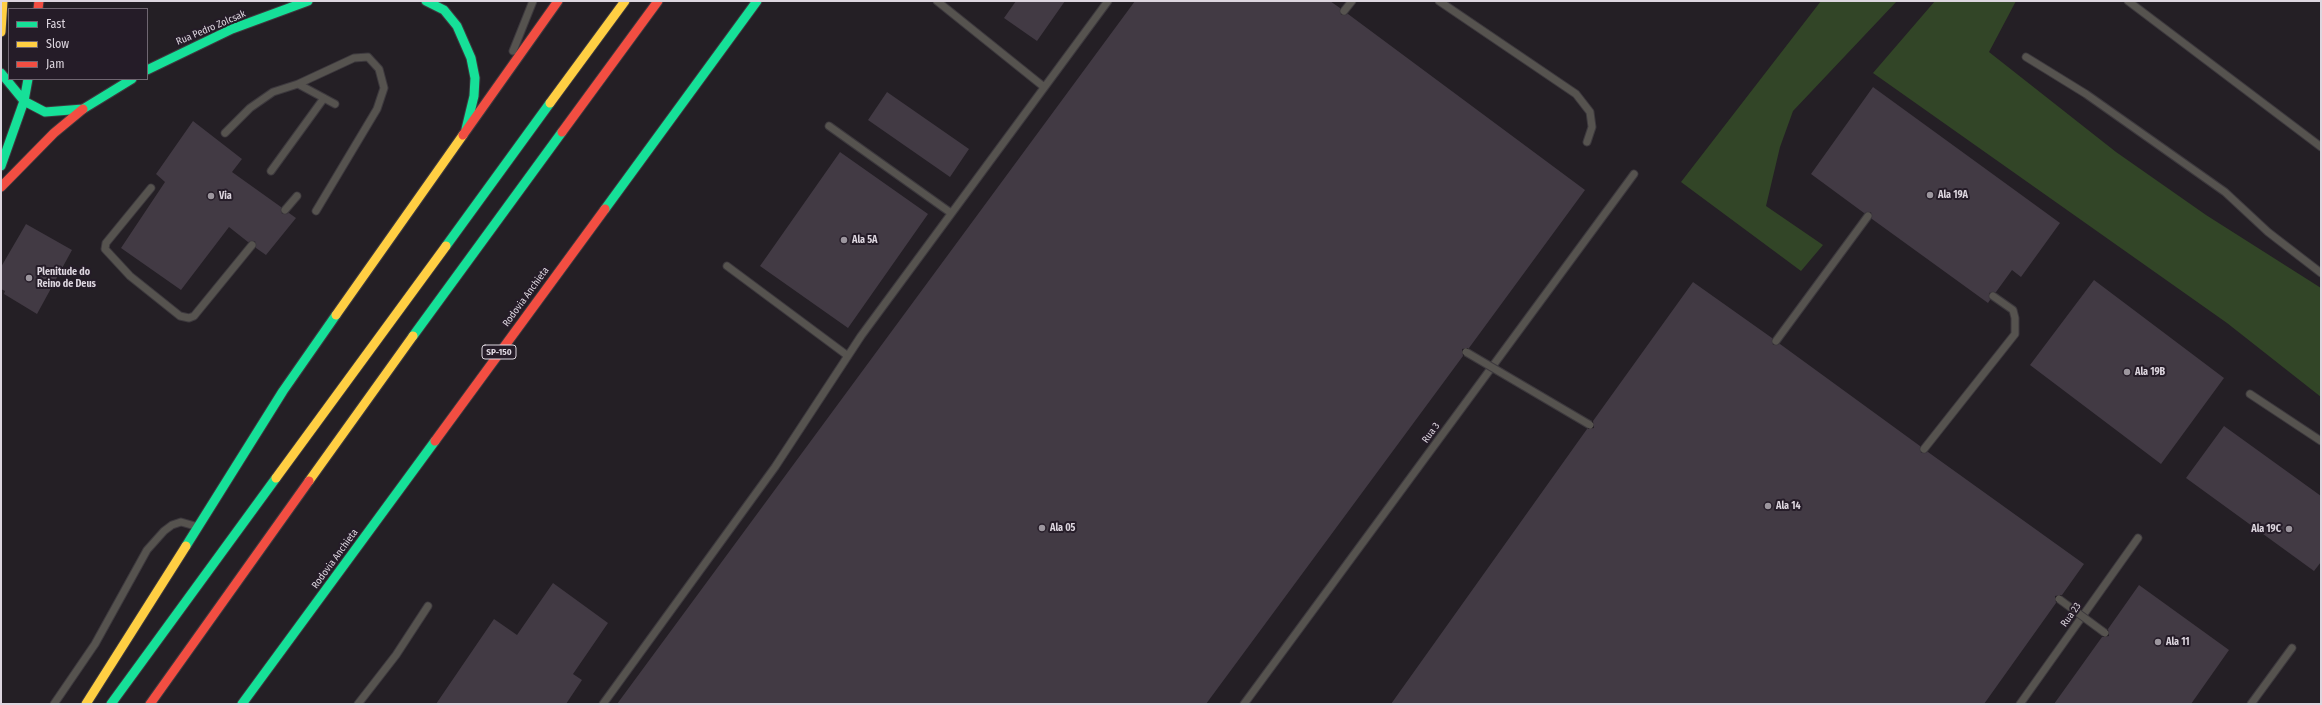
<!DOCTYPE html>
<style>
body{margin:0}
#map{position:relative;width:2322px;height:705px;overflow:hidden;background:#241f25;font-family:"Fira Sans Condensed",sans-serif}
canvas{display:block}
.frame{position:absolute;inset:0;border:2px solid #ddd6df;pointer-events:none}
.legend{position:absolute;left:8px;top:8px;width:140px;height:72px;box-sizing:border-box;background:#251c28;border:1px solid #6f6671;margin:0;padding:5px 7px;list-style:none;font-size:12px;color:#ddd6df}
.legend li{display:flex;align-items:center;gap:8px;height:20px}
.legend b{width:20px;border:1px solid #6f6671}
</style>
<div id="map">
<canvas width="2322" height="705"></canvas>
<div class="frame"></div>
<ul class="legend">
<li><b style="height:5px;background:#16e098"></b>Fast</li>
<li><b style="height:5px;background:#ffcf43"></b>Slow</li>
<li><b style="height:5px;background:#f24e42"></b>Jam</li>
</ul>
</div>
<script>
const ctx = document.querySelector('canvas').getContext('2d');
ctx.lineJoin = 'round';
function fillPath(path, color) {
  ctx.fillStyle = color;
  ctx.fill(path, 'evenodd');
}
function toPath(rows) {
  const path = new Path2D();
  for (const r of rows) {
    path.moveTo(r[0], r[1]);
    for (let i = 2; i < r.length; i += 2) path.lineTo(r[i], r[i + 1]);
  }
  return path;
}
function stroke(path, color, width, dash) {
  ctx.strokeStyle = color;
  ctx.lineWidth = width;
  ctx.lineCap = dash ? 'butt' : 'round';
  ctx.setLineDash(dash || []);
  ctx.stroke(path);
}
function label(font, color, halo, rows, align = 'center') {
  ctx.font = font + ' "Fira Sans Condensed",sans-serif';
  ctx.lineWidth = 4;
  ctx.setLineDash([]);
  ctx.textBaseline = 'middle';
  ctx.strokeStyle = halo;
  ctx.fillStyle = color;
  for (const [text, x, y, turn = 0] of rows) {
    ctx.save();
    ctx.translate(x, y);
    ctx.rotate((+turn || 0) * Math.PI / 180);
    ctx.textAlign = isNaN(turn) ? turn : align;
    if (halo) ctx.strokeText(text, 0, 0);
    ctx.fillText(text, 0, 0);
    ctx.restore();
  }
}
fillPath(toPath([
 [1821,1,1897,1,1793,111,1780,147,1766,206,1823,245,1801,271,1681,182],
 [1935,1,2016,1,1989,52,2116,152,2206,215,2321,288,2321,397,2227,323,1873,73]
]), '#324527');
fillPath(toPath([
 [1016,1,1065,1,1037,41,1004,18],
 [1135,1,1330,1,1340,8,1341,15,1348,14,1585,190,1469,348,1462,349,1463,356,1206,704,617,704],
 [1873,87,2060,223,2021,277,2012,270,1996,292,1989,293,1990,300,1988,303,1872,219,1871,212,1864,213,1811,174],
 [887,92,969,149,950,177,868,120],
 [193,121,242,159,232,172,281,207,282,214,289,213,296,218,266,255,256,248,255,241,248,242,229,227,181,290,121,248,165,182,156,174],
 [840,152,928,214,848,328,760,266],
 [26,224,72,250,37,314,4,294,5,291,1,289,1,267],
 [2094,280,2224,378,2161,464,2030,365],
 [1693,282,1772,338,1773,345,1780,344,1920,446,1921,453,1928,452,2084,564,2062,595,2055,596,2056,603,1984,704,1391,704,1587,429,1594,428,1593,421],
 [2224,426,2321,496,2321,562,2314,571,2186,478],
 [553,583,608,623,573,674,582,680,566,704,436,704,494,619,517,635],
 [2139,585,2229,650,2191,704,2054,704,2102,637,2109,636,2108,629]
]), '#423a44');
const lane = toPath([
 [937,1,1044,87],
 [1439,1,1576,94,1590,112,1592,127,1587,142],
 [2128,1,2321,147],
 [1344,11,1352,1],
 [513,51,533,1],
 [2026,57,2086,94,2225,192,2268,232,2321,273],
 [298,84,354,58,368,57,379,69,384,88,377,109,316,211],
 [829,126,951,213],
 [225,133,250,108,273,92,298,84,335,104],
 [271,171,324,98],
 [151,188,106,243,105,249,130,276,180,316,189,318,194,316,252,245],
 [285,210,297,196],
 [727,266,848,356],
 [1776,341,1868,216],
 [2250,394,2321,441],
 [1924,449,2015,334,2015,318,2013,310,1993,296],
 [54,704,95,644,147,550,164,531,172,525,181,522,195,526],
 [358,704,396,655,428,606],
 [603,704,775,467,861,336,1108,1],
 [1244,704,1634,174],
 [2020,704,2138,538],
 [2251,704,2292,648]
]);
const fast = toPath([
 [426,1,444,10,457,26,471,58,475,78,474,96,466,129],
 [147,70,232,29,308,1],
 [1,73,24,101,45,112,83,109,132,79],
 [1,166,24,101,28,79],
 [605,209,757,1],
 [446,246,550,103],
 [413,336,562,132],
 [186,546,283,391,336,315],
 [111,704,276,478],
 [242,704,435,441]
]);
const slow = toPath([
 [1,32,3,1],
 [550,103,625,1],
 [336,315,463,135],
 [276,478,446,246],
 [309,481,413,336],
 [86,704,186,546]
]);
const jam = toPath([
 [38,9,39,1],
 [562,132,658,1],
 [463,135,558,1],
 [1,187,54,133,83,109],
 [435,441,605,209],
 [150,704,309,481]
]);
stroke(lane, '#3d393e', 9);
stroke(fast, '#3d393e', 11);
stroke(slow, '#3d393e', 11);
stroke(jam, '#3d393e', 11);
stroke(lane, '#56534f', 7);
stroke(fast, '#16e098', 9);
stroke(slow, '#ffcf43', 9);
stroke(jam, '#f24e42', 9);
const laneBridge = toPath([
 [1466,352,1590,425],
 [2059,599,2105,633]
]);
stroke(laneBridge, '#3d393e', 9, []);
stroke(laneBridge, '#56534f', 7);
for (const [x, y, r, color] of [
 [1930,195,4,"#9c969e"],
 [211,196,4,"#9c969e"],
 [844,240,4,"#9c969e"],
 [29,278,4,"#9c969e"],
 [2127,372,4,"#9c969e"],
 [1768,506,4,"#9c969e"],
 [1042,528,4,"#9c969e"],
 [2289,529,4,"#9c969e"],
 [2158,642,4,"#9c969e"]
]) {
  const dot = new Path2D();
  dot.arc(x, y, r, 0, 2 * Math.PI);
  ctx.fillStyle = color;
  ctx.fill(dot);
  stroke(dot, '#251c28', 1.5);
}
for (const [x, y, w] of [
 [499,352,34]
]) {
  const box = new Path2D();
  box.roundRect(x - w / 2, y - 7, w, 14, 3);
  ctx.fillStyle = '#251c28';
  ctx.fill(box);
  stroke(box, '#ddd6df', 1);
}
label('bold 9px', '#ddd6df', null, [
 ["SP-150",499,352]
]);
label('10px', '#ddd6df', '#251c28', [
 ["Rua Pedro Zolcsak",211,28,-23],
 ["Rodovia Anchieta",526,297,-54],
 ["Rua 3",1431,433,-54],
 ["Rodovia Anchieta",335,559,-54],
 ["Rua 23",2071,615,-55]
]);
label('bold 10px', '#ddd6df', '#251c28', [
 ["Ala 19A",1938,195],
 ["Via",219,196],
 ["Ala 5A",852,240],
 ["Plenitude do",37,272],
 ["Reino de Deus",37,284],
 ["Ala 19B",2135,372],
 ["Ala 14",1776,506],
 ["Ala 05",1050,528],
 ["Ala 19C",2281,529,"right"],
 ["Ala 11",2166,642]
], 'left');
</script>
